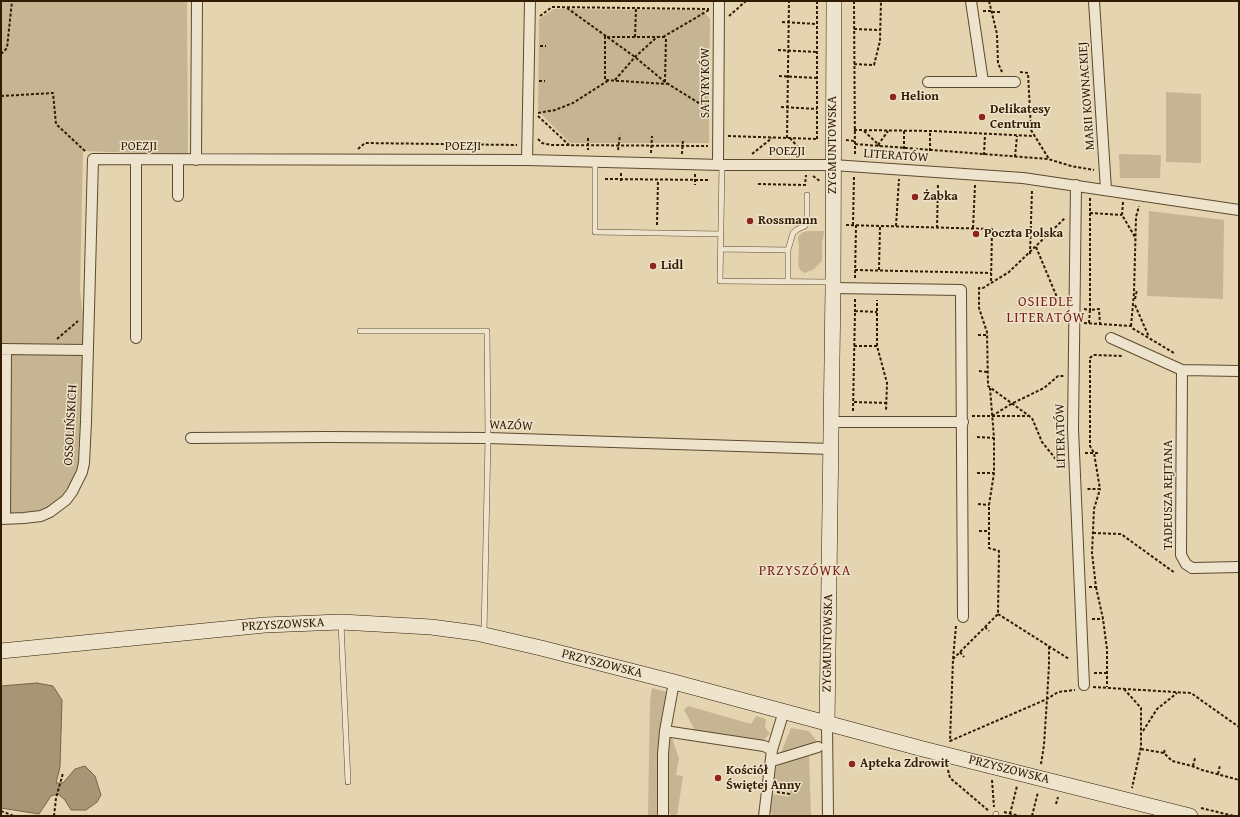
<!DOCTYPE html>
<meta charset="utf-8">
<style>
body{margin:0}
#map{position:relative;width:1240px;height:817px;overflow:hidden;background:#e5d4b0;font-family:"Gentium Book Plus",serif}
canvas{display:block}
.frame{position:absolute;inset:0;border:2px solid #311b02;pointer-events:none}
</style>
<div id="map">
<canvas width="1240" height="817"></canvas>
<div class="frame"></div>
</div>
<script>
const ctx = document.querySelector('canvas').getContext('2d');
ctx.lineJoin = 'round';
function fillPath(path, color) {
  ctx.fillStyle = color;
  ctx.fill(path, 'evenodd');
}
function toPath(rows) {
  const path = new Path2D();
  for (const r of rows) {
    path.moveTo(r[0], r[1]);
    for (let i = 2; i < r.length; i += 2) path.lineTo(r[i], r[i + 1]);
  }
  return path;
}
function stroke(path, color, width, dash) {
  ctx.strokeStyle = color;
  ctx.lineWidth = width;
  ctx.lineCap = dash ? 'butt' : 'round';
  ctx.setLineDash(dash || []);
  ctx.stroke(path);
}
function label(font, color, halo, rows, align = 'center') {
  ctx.font = font + ' "Gentium Book Plus",serif';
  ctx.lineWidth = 3;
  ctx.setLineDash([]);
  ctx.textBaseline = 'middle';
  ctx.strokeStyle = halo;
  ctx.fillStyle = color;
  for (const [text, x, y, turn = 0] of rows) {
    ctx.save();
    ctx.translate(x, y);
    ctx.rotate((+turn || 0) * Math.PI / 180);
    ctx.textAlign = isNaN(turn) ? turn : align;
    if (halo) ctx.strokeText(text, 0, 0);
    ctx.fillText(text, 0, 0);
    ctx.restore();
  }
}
fillPath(toPath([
 [1,1,187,1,188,155,83,151,80,290,87,350,80,479,50,512,1,519],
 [554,9,703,10,710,19,709,143,570,143,538,111,539,19],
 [1166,92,1201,94,1201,163,1166,162],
 [1119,154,1161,155,1160,178,1120,178],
 [1149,211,1224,220,1223,299,1147,296],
 [808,231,824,231,823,239,822,241,822,261,814,269,805,273,800,270,798,265,799,247,798,237,803,232],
 [652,688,667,692,660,738,659,815,657,816,648,816,650,700],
 [688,706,751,724,756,716,766,719,765,727,770,734,762,741,695,730,684,710],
 [791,728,809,731,816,740,815,744,780,755],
 [672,738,679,758,676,775,683,776,677,816,672,816,667,810,668,739],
 [809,753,811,816,774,816,769,811,772,794,789,797,790,791,773,788,777,763]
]), '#c6b592');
const water = toPath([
 [37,683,53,686,62,700,60,767,56,783,63,783,75,769,85,766,95,776,101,795,97,802,86,810,71,810,65,800,58,794,51,796,39,814,1,808,1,686,37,683]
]);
fillPath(water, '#a89575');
stroke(water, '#786447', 1);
const lane = toPath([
 [595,162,595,232,721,234],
 [722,165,720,281,832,282],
 [721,249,788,250,788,282],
 [788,250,793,233,798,229,805,226,807,221,807,195],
 [360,331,487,331,488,438,484,634],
 [341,623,348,782],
 [995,816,996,814]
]);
const street = toPath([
 [971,1,983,82],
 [1094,1,1106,190],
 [928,82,1015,82],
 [136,160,136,338],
 [196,160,197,1],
 [527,160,530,1],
 [718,164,719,1],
 [1076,185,1073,429,1084,685],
 [178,196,178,160],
 [833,288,961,290,963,617],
 [1111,338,1182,370,1239,371],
 [1,349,87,350],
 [1182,370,1181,555,1186,564,1192,568,1239,567],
 [832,422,963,422],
 [191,438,327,437,488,438,831,449],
 [1,519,24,518,41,516,50,512,66,500,72,492,82,472,84,463,86,422,93,159,527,160,722,165,833,165,1023,178,1239,210],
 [5,519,6,349],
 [827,723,828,816],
 [665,731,764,746,772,750,764,816],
 [772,750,784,711],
 [772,761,818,747],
 [663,816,663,754,665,731,674,682]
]);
const secondary = toPath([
 [1,651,265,625,341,622,431,627,476,633,541,648,674,682,923,749,1190,816],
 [827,723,833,288,834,1]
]);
stroke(lane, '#5e492e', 6);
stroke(street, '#5e492e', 12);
stroke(secondary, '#311b02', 16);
stroke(toPath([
 [854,1,855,156],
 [989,1,997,34,998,63,1002,72],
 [567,8,635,57,665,82,702,105,708,105],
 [983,11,991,11],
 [992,12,1001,12],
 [540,16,552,7,709,9],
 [729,16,746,1],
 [782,22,817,24],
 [854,29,880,30],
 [605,36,605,80,667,84],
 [607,37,666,37],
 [635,37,636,8],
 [663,37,709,10],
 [540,46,546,46],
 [778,50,817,52],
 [1,54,7,48,12,1],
 [854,64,874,65,880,41,881,1],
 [1020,72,1028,73,1031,130,1049,159],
 [779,76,817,78],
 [615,80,635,57,657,37],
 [539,81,545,81],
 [665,82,666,37],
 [1,96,53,93,56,124,86,152],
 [781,107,817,109],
 [538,113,555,110,573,103,609,80],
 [538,116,569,145],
 [854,130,932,131,1034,136],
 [864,131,880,146],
 [728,136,818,139],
 [588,138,588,150],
 [787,138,789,1],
 [790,138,805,155],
 [538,139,542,143,551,145,708,146],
 [817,139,817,1],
 [846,140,854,141],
 [855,144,1048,159,1071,166,1094,170],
 [878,145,888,131],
 [358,149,365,143,517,145],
 [904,149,904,131],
 [618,150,620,135],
 [930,151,930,131],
 [651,153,652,136],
 [682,154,683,139],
 [752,154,772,138],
 [984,155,985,134],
 [1015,157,1017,136],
 [621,173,621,183],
 [695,174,695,185],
 [813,176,821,182],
 [605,179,710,180],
 [758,184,805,185,806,175],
 [1123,202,1122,215,1135,237],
 [1090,213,1122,215],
 [657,225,658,180],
 [846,225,992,229,991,283],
 [853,225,854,176],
 [896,226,899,179],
 [937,228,938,183],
 [973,228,975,185],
 [1036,247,1059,302],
 [1030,254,1032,190],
 [855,270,991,273],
 [879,270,880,226],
 [855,278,856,225],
 [1135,299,1137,290],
 [1135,305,1149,337],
 [1084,309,1090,310,1090,197],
 [855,312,855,298],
 [1084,323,1131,326,1132,328,1174,353],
 [1089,323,1090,310,1099,309,1100,324],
 [1131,326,1134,293,1136,217,1139,206],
 [978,335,987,335],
 [57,339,78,321],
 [854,346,877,346,887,383,886,411],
 [877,346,877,300],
 [979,371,987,372],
 [854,402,887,403],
 [853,411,855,311,877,312],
 [972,416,1028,416],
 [992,416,1011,404,1044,388,1058,376,1064,376],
 [977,437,994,438],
 [1085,453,1094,453,1100,489,1086,489],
 [1098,453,1094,453,1090,446,1090,358,1093,355,1123,356],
 [1064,463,1059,463,1042,442,1032,418,988,386,987,332,979,308,979,288,983,288,1009,272,1065,218],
 [977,473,994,473],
 [978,504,989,505],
 [979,531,989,531],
 [1093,533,1121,534,1175,573],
 [1089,587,1096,587,1092,553,1094,509,1100,489],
 [1096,587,1103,619,1107,649,1107,687],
 [998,614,1069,659],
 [1092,619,1103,619],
 [956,626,953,659,950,741,1047,699,1058,692,1075,690],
 [985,627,989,631],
 [960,652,964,657],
 [953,659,998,614,999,551,989,548,989,505,994,473,994,438,990,388],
 [1094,673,1107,673],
 [1093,687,1191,693,1239,727],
 [1124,689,1141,708,1141,747,1132,788],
 [1143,731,1157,709,1177,693],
 [1141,749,1164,753,1172,761,1192,766,1202,770,1239,780],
 [1164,753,1165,748],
 [1041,764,1044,745,1047,699,1049,665,1049,646],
 [1193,766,1195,758],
 [948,770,950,778,989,811],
 [1218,774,1220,765],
 [992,780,994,807],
 [777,792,790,794],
 [1056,804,1058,797],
 [1201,808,1234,816],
 [1,811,14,816],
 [1004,812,1020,816],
 [1010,814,1017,786],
 [54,816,56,798,63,773],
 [1032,816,1038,792]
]), '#311b02', 2, [3, 2]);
stroke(lane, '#eee3cc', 5);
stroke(street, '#eee3cc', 10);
stroke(secondary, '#eee3cc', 15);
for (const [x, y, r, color] of [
 [893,97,4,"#8f2418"],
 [982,117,4,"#8f2418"],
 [915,197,4,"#8f2418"],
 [750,221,4,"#8f2418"],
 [976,234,4,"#8f2418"],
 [653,266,4,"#8f2418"],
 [852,764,4,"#8f2418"],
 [718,778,4,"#8f2418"]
]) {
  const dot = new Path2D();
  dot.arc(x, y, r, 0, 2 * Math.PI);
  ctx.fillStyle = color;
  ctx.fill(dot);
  stroke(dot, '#eee3cc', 1.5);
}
label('13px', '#311b02', '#eee3cc', [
 ["SATYRYKÓW",706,83,-90],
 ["MARII KOWNACKIEJ",1087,96,-94],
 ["ZYGMUNTOWSKA",833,145,-90],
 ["POEZJI",139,147],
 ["POEZJI",463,147],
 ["POEZJI",787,152],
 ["LITERATÓW",896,156,4],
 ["OSSOLIŃSKICH",71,425,-87],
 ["WAZÓW",511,426,2],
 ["LITERATÓW",1061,436,-91],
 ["TADEUSZA REJTANA",1169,495,-90],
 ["PRZYSZOWSKA",283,625,-3],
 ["ZYGMUNTOWSKA",828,643,-89],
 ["PRZYSZOWSKA",602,664,14],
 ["PRZYSZOWSKA",1009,770,14]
]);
label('bold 13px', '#311b02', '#eee3cc', [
 ["Helion",901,97],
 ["Delikatesy",990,110],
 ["Centrum",990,125],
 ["Żabka",923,197],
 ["Rossmann",758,221],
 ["Poczta Polska",984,234],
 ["Lidl",661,266],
 ["Apteka Zdrowit",860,764],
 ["Kościół",726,771],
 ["Świętej Anny",726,786]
], 'left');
ctx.letterSpacing = '1px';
label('14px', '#7a1f14', '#eee3cc', [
 ["OSIEDLE",1046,302],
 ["LITERATÓW",1046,318],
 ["PRZYSZÓWKA",805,571]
]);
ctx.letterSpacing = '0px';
</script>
